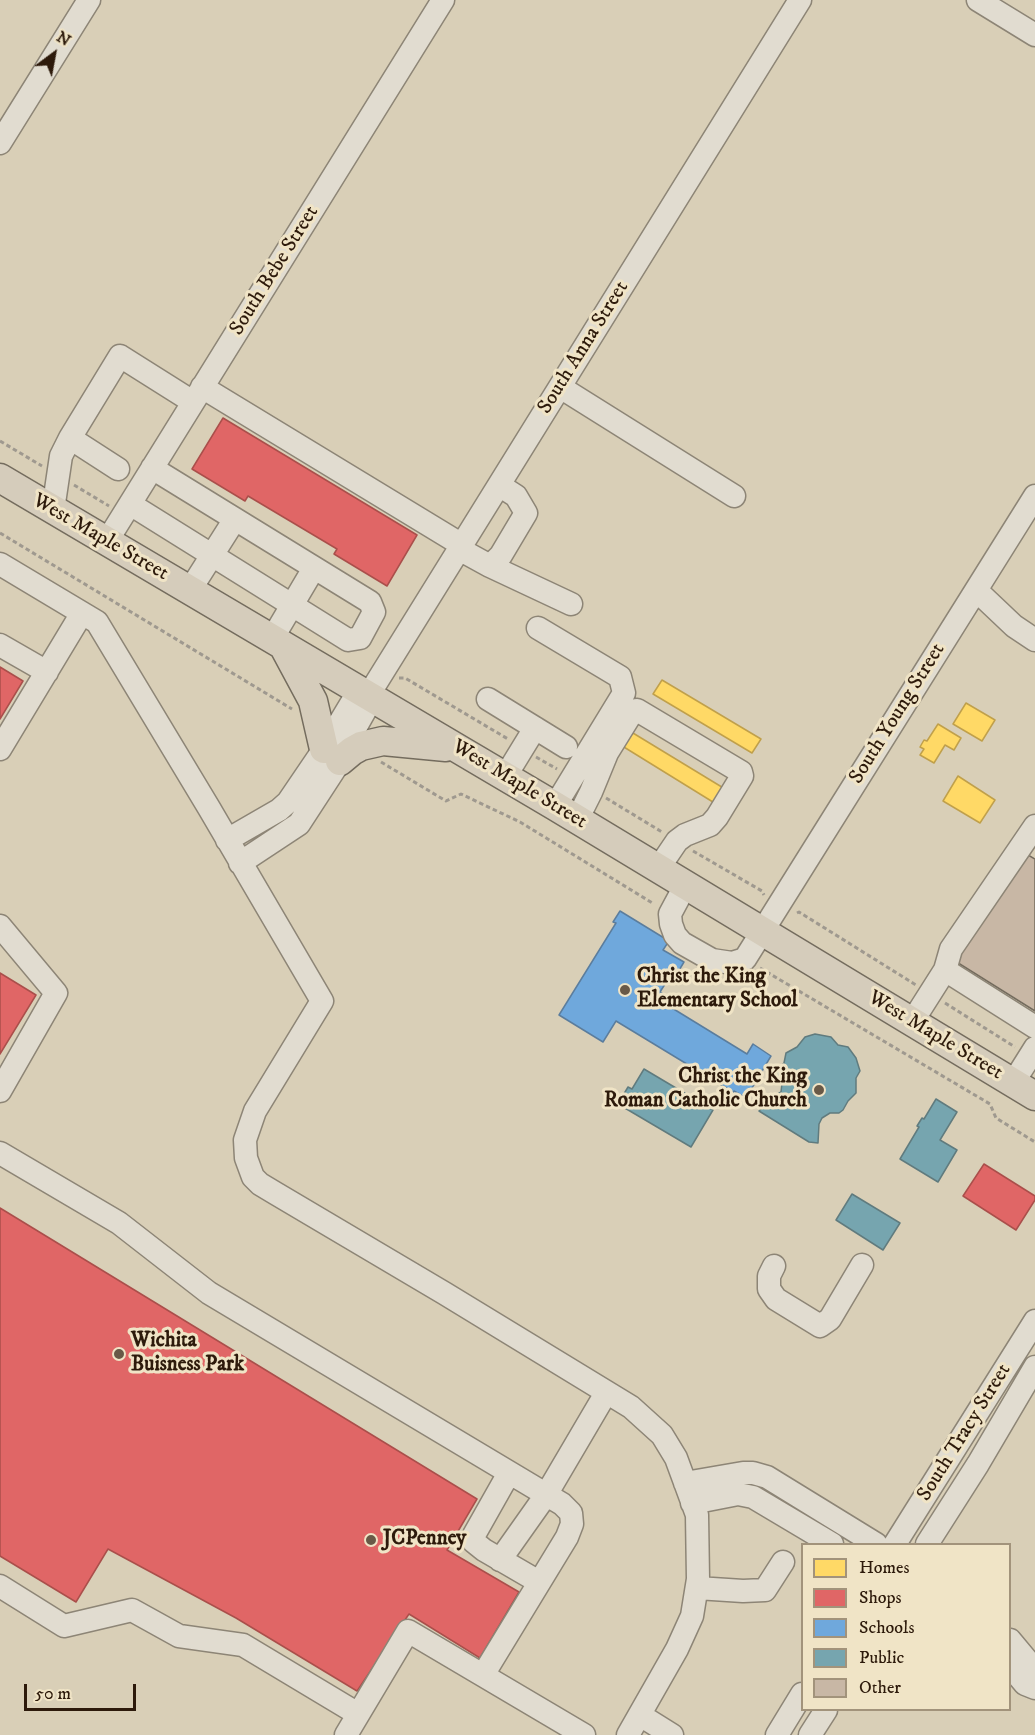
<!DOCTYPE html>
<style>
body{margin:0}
#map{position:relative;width:1035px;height:1735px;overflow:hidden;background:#d9cfb7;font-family:"IM FELL DW Pica",serif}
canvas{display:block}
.legend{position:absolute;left:801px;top:1543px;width:210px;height:168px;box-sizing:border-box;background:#f0e4c6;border:2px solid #a2937b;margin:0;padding:8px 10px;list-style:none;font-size:18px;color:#2d1a0b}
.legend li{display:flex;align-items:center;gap:12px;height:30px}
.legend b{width:30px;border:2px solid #a2937b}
.north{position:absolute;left:24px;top:24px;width:60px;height:60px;-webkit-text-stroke:4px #f0e4c6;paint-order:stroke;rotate:32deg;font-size:16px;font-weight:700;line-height:24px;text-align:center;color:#2d1a0b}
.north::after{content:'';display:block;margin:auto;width:21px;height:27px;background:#2d1a0b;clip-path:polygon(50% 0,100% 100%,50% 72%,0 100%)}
.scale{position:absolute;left:24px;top:1684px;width:112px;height:27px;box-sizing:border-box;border:3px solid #2d1a0b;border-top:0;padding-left:8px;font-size:18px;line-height:21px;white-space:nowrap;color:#2d1a0b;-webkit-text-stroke:4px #f0e4c6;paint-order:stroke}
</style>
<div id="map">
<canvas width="1035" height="1735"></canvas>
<ul class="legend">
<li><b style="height:16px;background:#ffd966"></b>Homes</li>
<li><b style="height:16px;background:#e06666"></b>Shops</li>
<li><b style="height:16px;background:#6fa8dc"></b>Schools</li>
<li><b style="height:16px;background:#76a5af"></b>Public</li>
<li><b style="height:16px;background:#c8b7a5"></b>Other</li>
</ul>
<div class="north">N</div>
<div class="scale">50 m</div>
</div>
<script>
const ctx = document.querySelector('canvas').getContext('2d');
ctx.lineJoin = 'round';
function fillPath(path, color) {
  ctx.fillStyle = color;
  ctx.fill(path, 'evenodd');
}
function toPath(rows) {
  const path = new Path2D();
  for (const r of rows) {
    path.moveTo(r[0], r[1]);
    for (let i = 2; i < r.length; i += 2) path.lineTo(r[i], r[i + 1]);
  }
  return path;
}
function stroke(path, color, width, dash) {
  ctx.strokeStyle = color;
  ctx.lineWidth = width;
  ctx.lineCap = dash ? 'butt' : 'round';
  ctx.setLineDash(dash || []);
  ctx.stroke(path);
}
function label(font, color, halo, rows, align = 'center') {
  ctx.font = font + ' "IM FELL DW Pica",serif';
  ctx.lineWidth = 6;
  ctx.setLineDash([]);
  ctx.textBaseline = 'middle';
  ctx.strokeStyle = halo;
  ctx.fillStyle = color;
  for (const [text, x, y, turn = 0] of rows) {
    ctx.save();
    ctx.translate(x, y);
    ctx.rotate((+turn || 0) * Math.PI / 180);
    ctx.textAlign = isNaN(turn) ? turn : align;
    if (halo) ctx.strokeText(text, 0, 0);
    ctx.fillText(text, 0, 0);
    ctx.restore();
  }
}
const homes = toPath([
 [662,680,761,739,752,753,653,694,662,680],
 [966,703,995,720,982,741,953,724,966,703],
 [938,724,961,738,954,750,945,745,934,763,920,755,924,749,920,747,924,740,927,741,938,724],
 [628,730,730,792,721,807,619,744,628,730],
 [958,776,995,800,980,823,943,801,958,776]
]);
fillPath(homes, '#ffd966');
stroke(homes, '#c0a04b', 1.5);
const shops = toPath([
 [223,418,417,535,387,586,334,554,337,549,248,496,245,501,192,469,223,418],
 [0,667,23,681,0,719,0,667],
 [0,973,36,995,0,1054,0,973],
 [984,1164,1035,1196,1035,1200,1016,1230,963,1196,984,1164],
 [0,1208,477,1499,447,1550,519,1592,480,1658,409,1614,357,1691,236,1618,108,1549,76,1602,0,1556,0,1208]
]);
fillPath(shops, '#e06666');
stroke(shops, '#aa4f4b', 1.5);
const schools = toPath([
 [620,911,669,941,663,950,684,962,678,972,674,970,660,992,676,1002,672,1008,747,1054,753,1044,771,1056,746,1098,734,1091,733,1092,616,1021,603,1042,559,1015,616,923,613,922,620,911]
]);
fillPath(schools, '#6fa8dc');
stroke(schools, '#5b7d9d', 1.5);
const public = toPath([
 [815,1034,831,1037,838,1045,848,1047,856,1058,860,1071,856,1078,856,1093,848,1101,843,1110,839,1113,830,1113,822,1118,819,1124,818,1143,809,1142,759,1111,769,1101,768,1100,781,1092,782,1083,777,1074,777,1071,784,1063,786,1053,797,1047,805,1037,815,1034],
 [644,1069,713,1110,691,1147,618,1104,628,1087,632,1089,644,1069],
 [936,1099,957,1112,940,1140,957,1150,938,1182,900,1159,919,1127,917,1126,922,1118,924,1119,936,1099],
 [852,1194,900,1223,883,1250,836,1220,852,1194]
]);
fillPath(public, '#76a5af');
stroke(public, '#607b7e', 1.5);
const building = toPath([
 [1023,852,1035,859,1035,1011,955,961,1023,852]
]);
fillPath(building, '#c8b7a5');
stroke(building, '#746c5e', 1.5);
const minor = toPath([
 [978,0,1035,35],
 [0,143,89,0],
 [202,387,462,545],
 [560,387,734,496],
 [70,438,120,356,193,402],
 [130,504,348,640,360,638,374,612,370,602,152,468],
 [53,510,61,456,70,438,118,469],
 [107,541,443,0],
 [459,549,490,566,501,555,526,513,516,496,499,485],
 [0,564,97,622,209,808,322,1001,255,1111,245,1140,246,1158,253,1177,260,1184,275,1193,444,1293,631,1407,662,1435,676,1458,697,1515,698,1579,692,1616,677,1649,628,1735],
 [490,566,571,604],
 [190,590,235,519],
 [976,590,1014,626,1035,640],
 [538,628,620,677,624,693,555,806],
 [272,639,314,568],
 [0,645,47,672],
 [368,696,800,0],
 [488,699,566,747],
 [0,749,82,613],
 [505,777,535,728],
 [577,820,591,792,607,753,633,711,637,710,741,772,742,776,717,817,710,825,685,835,677,841,658,869],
 [227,840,279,810,288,802,324,749,357,694],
 [240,863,299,824,340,761,345,746,372,698],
 [685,886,670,914,671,924,675,935,682,943,712,960,732,963,745,959,1035,496],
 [0,926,56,993,0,1091],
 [945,970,951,949,1035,826],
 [912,1022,945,970,1035,1027],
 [1013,1083,1035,1048],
 [0,1153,119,1223,209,1293,562,1504,571,1513,572,1524,567,1537,483,1675],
 [774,1266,769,1276,769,1289,776,1299,820,1326,830,1319,862,1265],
 [509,1473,474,1535,474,1542,484,1550,539,1582],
 [685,1483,743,1473,753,1473,767,1477,876,1544],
 [692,1503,738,1494,753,1497,832,1544],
 [895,1544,1035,1321],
 [927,1544,978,1464,1035,1367],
 [500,1560,546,1495,606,1393],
 [0,1586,64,1626,132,1610,179,1636,243,1645,358,1714],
 [697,1588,743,1591,765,1590,783,1562],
 [1010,1640,1035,1670],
 [1010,1666,1025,1684,1035,1688],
 [640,1715,672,1735],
 [346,1735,408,1631,584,1735],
 [777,1735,802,1694],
 [810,1735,826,1710]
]);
const major = toPath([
 [0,478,555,806,1035,1096],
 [284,647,313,701,324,749],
 [340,761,352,751,361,746,383,741,446,747]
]);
stroke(minor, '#8d8576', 25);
stroke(major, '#746c5e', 31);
stroke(toPath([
 [0,441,42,466],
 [74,485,109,506],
 [0,533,292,709],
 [399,678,405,678,508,739],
 [536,757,557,769],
 [381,762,446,801,461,794,520,822,654,904],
 [606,798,662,832],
 [693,851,762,891,764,895],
 [797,913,799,912,916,985],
 [760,968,990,1104,996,1118,1035,1142],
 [945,1003,1015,1047]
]), '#9f998f', 3, [4.5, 3]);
stroke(minor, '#e1dcd0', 22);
stroke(major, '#d5ccbb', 28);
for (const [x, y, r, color] of [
 [625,990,6,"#695947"],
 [819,1090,6,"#695947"],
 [119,1354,6,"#695947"],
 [371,1540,6,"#695947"]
]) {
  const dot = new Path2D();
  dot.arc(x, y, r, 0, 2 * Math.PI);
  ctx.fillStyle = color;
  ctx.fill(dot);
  stroke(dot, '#f0e4c6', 2);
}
label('21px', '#2d1a0b', '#f0e4c6', [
 ["South Bebe Street",275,271,-58],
 ["South Anna Street",584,348,-58],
 ["West Maple Street",100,538,30],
 ["South Young Street",898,714,-58],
 ["West Maple Street",519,785,31],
 ["West Maple Street",935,1036,31],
 ["South Tracy Street",965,1433,-58]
]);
label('bold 21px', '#2d1a0b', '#f0e4c6', [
 ["Christ the King",637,978],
 ["Elementary School",637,1002],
 ["Christ the King",807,1078,"right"],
 ["Roman Catholic Church",807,1102,"right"],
 ["Wichita",131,1342],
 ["Buisness Park",131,1366],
 ["JCPenney",383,1540]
], 'left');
</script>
